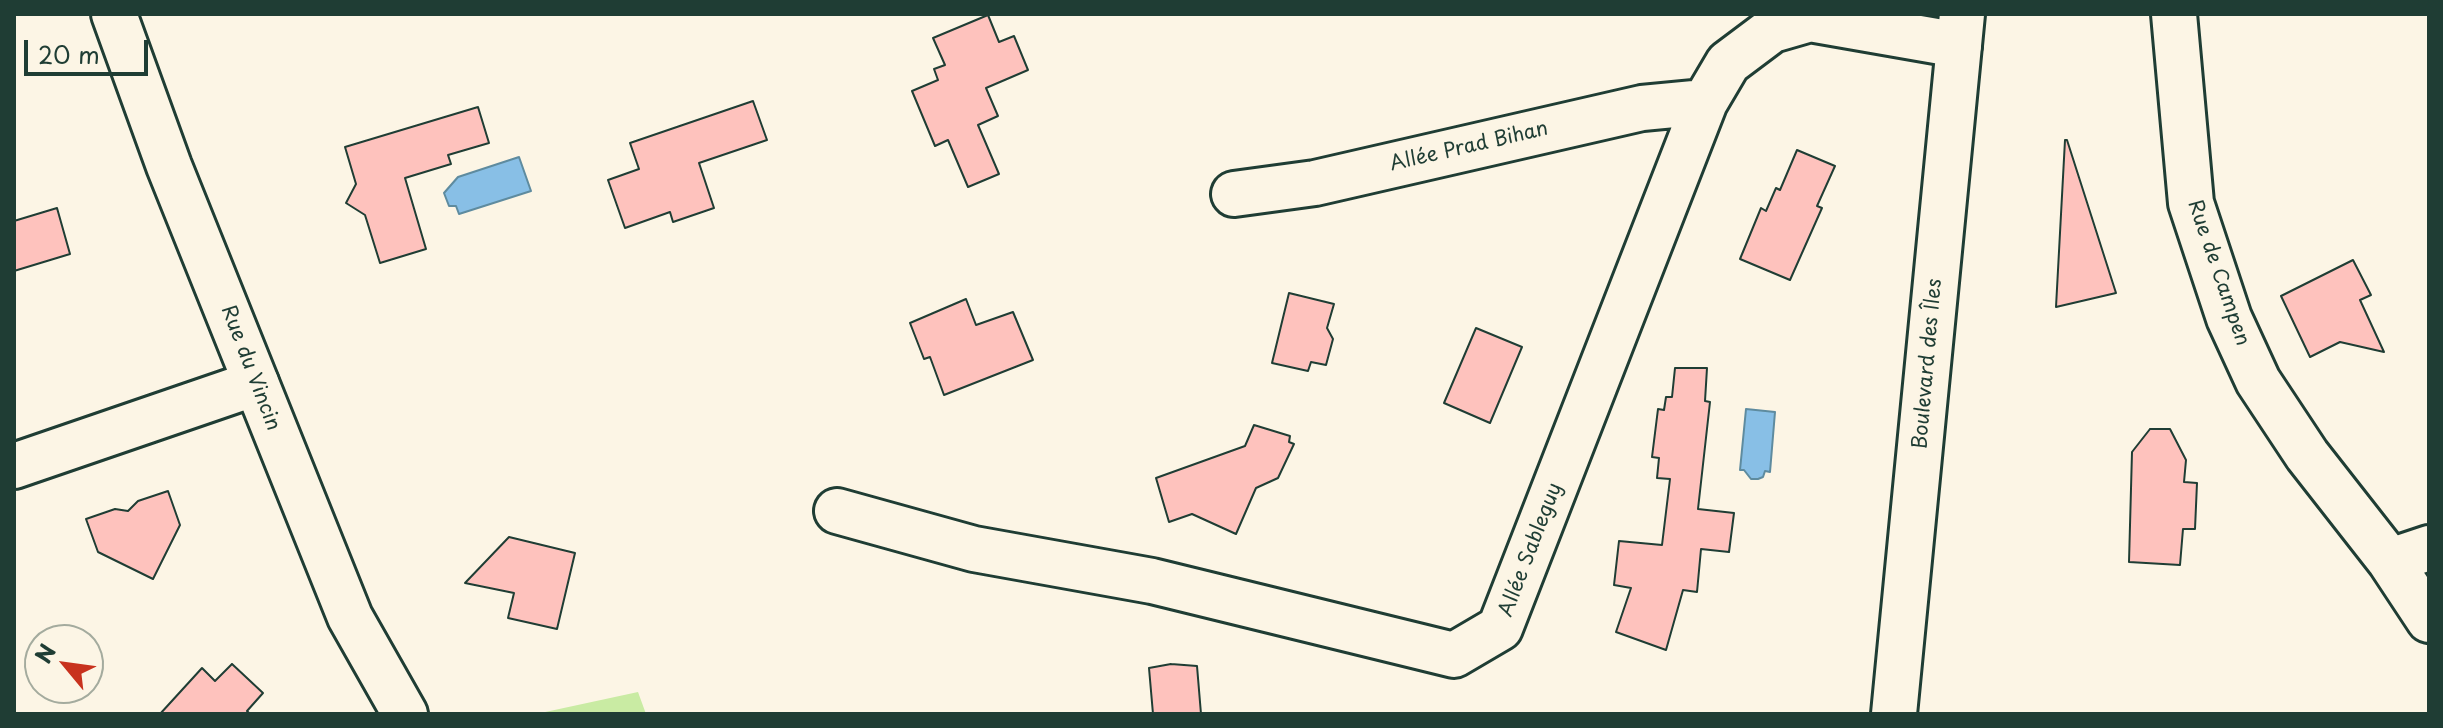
<!DOCTYPE html>
<meta charset="utf-8">
<style>
body{margin:0}
#map{position:relative;width:2443px;height:728px;overflow:hidden;background:#fcf5e5;font-family:"Playpen Sans",sans-serif}
canvas{display:block}
.frame{position:absolute;inset:0;border:16px solid #1f3d34;pointer-events:none}
.north{position:absolute;left:24px;top:624px;width:80px;height:80px;box-sizing:border-box;background:#fcf5e5;border:2px solid #a4ab9e;border-radius:50%;rotate:299deg;font-size:22px;font-weight:700;line-height:32px;text-align:center;color:#1f3d34}
.north::after{content:'';display:block;margin:auto;width:28px;height:36px;background:#c8321e;clip-path:polygon(50% 0,100% 100%,50% 72%,0 100%)}
.scale{position:absolute;left:24px;top:40px;width:124px;height:36px;box-sizing:border-box;border:4px solid #1f3d34;border-top:0;padding-left:10px;font-size:24px;line-height:28px;white-space:nowrap;color:#1f3d34;-webkit-text-stroke:6px #fcf5e5;paint-order:stroke}
</style>
<div id="map">
<canvas width="2443" height="728"></canvas>
<div class="frame"></div>
<div class="north">N</div>
<div class="scale">20 m</div>
</div>
<script>
const ctx = document.querySelector('canvas').getContext('2d');
ctx.lineJoin = 'round';
function fillPath(path, color) {
  ctx.fillStyle = color;
  ctx.fill(path, 'evenodd');
}
function toPath(rows) {
  const path = new Path2D();
  for (const r of rows) {
    path.moveTo(r[0], r[1]);
    for (let i = 2; i < r.length; i += 2) path.lineTo(r[i], r[i + 1]);
  }
  return path;
}
function stroke(path, color, width, dash) {
  ctx.strokeStyle = color;
  ctx.lineWidth = width;
  ctx.lineCap = dash ? 'butt' : 'round';
  ctx.setLineDash(dash || []);
  ctx.stroke(path);
}
function label(font, color, halo, rows, align = 'center') {
  ctx.font = font + ' "Playpen Sans",sans-serif';
  ctx.lineWidth = 8;
  ctx.setLineDash([]);
  ctx.textBaseline = 'middle';
  ctx.strokeStyle = halo;
  ctx.fillStyle = color;
  for (const [text, x, y, turn = 0] of rows) {
    ctx.save();
    ctx.translate(x, y);
    ctx.rotate((+turn || 0) * Math.PI / 180);
    ctx.textAlign = isNaN(turn) ? turn : align;
    if (halo) ctx.strokeText(text, 0, 0);
    ctx.fillText(text, 0, 0);
    ctx.restore();
  }
}
fillPath(toPath([
 [638,692,646,714,536,714]
]), '#c9eba3');
const water = toPath([
 [519,157,531,191,459,214,456,206,449,206,444,193,458,177,519,157],
 [1746,409,1775,412,1770,472,1765,471,1763,477,1758,479,1751,479,1744,470,1740,470,1746,409]
]);
fillPath(water, '#88bfe6');
stroke(water, '#5e8b9f', 2);
const building = toPath([
 [988,15,999,42,1014,36,1028,70,986,88,998,116,978,125,999,174,968,187,948,140,935,146,912,91,938,80,934,69,945,65,933,38,988,15],
 [753,101,767,140,699,163,714,208,673,222,670,212,625,228,608,180,639,169,630,143,753,101],
 [478,107,489,143,448,155,451,164,405,178,426,249,380,263,365,215,346,203,356,184,345,147,478,107],
 [2065,140,2067,140,2116,293,2056,307,2065,140],
 [1797,150,1835,166,1817,206,1822,208,1790,280,1740,259,1761,208,1766,211,1776,188,1780,190,1797,150],
 [57,208,70,254,14,271,14,221,57,208],
 [2353,260,2371,295,2360,300,2384,352,2340,342,2310,357,2281,296,2353,260],
 [1289,293,1334,304,1327,328,1333,339,1326,365,1311,362,1308,371,1272,363,1289,293],
 [966,299,976,325,1013,312,1033,360,944,395,930,357,924,359,910,323,966,299],
 [1476,328,1522,347,1490,423,1444,403,1476,328],
 [1675,368,1707,368,1705,401,1710,402,1698,509,1734,513,1729,552,1701,549,1697,592,1683,590,1666,650,1616,632,1631,588,1614,585,1619,541,1662,545,1670,479,1657,478,1659,458,1652,457,1658,409,1664,410,1666,397,1672,397,1675,368],
 [1254,425,1290,436,1289,442,1294,444,1278,478,1256,488,1236,534,1192,514,1169,522,1156,478,1245,446,1254,425],
 [2150,429,2170,429,2186,460,2184,482,2197,483,2195,529,2183,529,2180,565,2129,562,2132,452,2150,429],
 [168,491,180,525,153,579,98,552,86,519,115,509,128,511,138,501,168,491],
 [509,537,575,553,557,629,508,618,514,593,465,583,509,537],
 [232,664,263,693,247,711,250,714,160,714,202,668,215,681,232,664],
 [1171,664,1197,666,1201,714,1153,714,1149,668,1171,664]
]);
fillPath(building, '#fec2bd');
stroke(building, '#1f3d34', 2);
const minor = toPath([
 [2174,14,2191,203,2229,318,2258,381,2307,455,2390,561,2429,620],
 [1234,194,1315,183,1642,108,1705,102],
 [14,466,256,383],
 [837,511,974,549,1152,581,1454,655,1500,628,1705,102,1728,63,1772,30,1810,19,1959,45],
 [2390,561,2429,548]
]);
const major = toPath([
 [114,14,169,166,350,617,405,714],
 [1894,714,1962,14]
]);
stroke(minor, '#1f3d34', 50);
stroke(major, '#1f3d34', 50);
stroke(minor, '#fcf5e5', 44);
stroke(major, '#fcf5e5', 44);
label('20px', '#1f3d34', '#fcf5e5', [
 ["Allée Prad Bihan",1469,147,-13],
 ["Rue de Campen",2218,273,71],
 ["Boulevard des Îles",1928,364,-85],
 ["Rue du Vincin",250,368,69],
 ["Allée Sableguy",1531,550,-69]
]);
</script>
